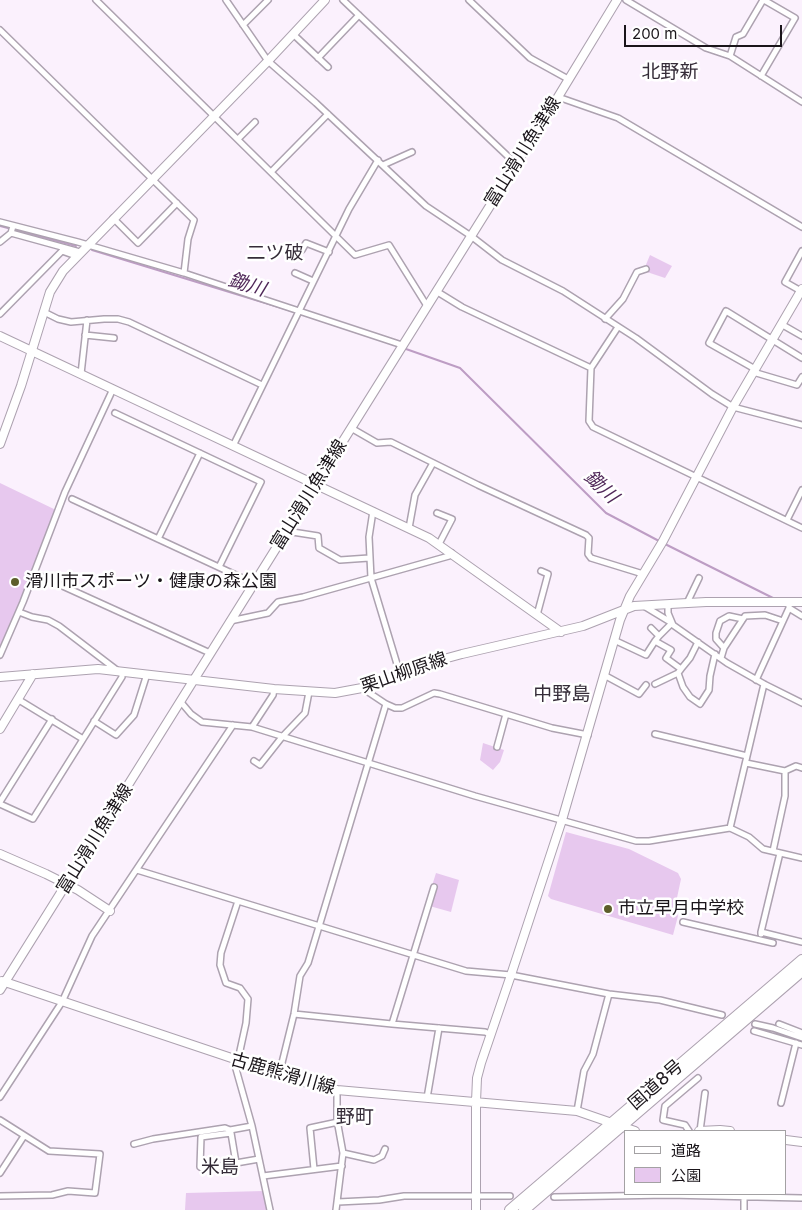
<!DOCTYPE html>
<meta charset="utf-8">
<style>
body{margin:0}
#map{position:relative;width:802px;height:1210px;overflow:hidden;background:#fbf1fd;font-family:Inter,"Noto Sans JP",sans-serif}
canvas{display:block}
.legend{position:absolute;left:624px;top:1130px;width:162px;height:65px;box-sizing:border-box;background:#fff;border:1px solid #a3a1a3;margin:0;padding:6px 9px;list-style:none;font-size:15px;color:#1a151a}
.legend li{display:flex;align-items:center;gap:10px;height:25px}
.legend b{width:25px;border:1px solid #a3a1a3}
.scale{position:absolute;left:624px;top:25px;width:158px;height:22px;box-sizing:border-box;border:2px solid #1a151a;border-top:0;padding-left:6px;font-size:15px;line-height:18px;white-space:nowrap;color:#1a151a;-webkit-text-stroke:4px #fff;paint-order:stroke}
</style>
<div id="map">
<canvas width="802" height="1210"></canvas>
<ul class="legend">
<li><b style="height:6px;background:#fff"></b>道路</li>
<li><b style="height:14px;background:#e7c8ee"></b>公園</li>
</ul>
<div class="scale">200 m</div>
</div>
<script>
const ctx = document.querySelector('canvas').getContext('2d');
ctx.lineJoin = 'round';
function fillPath(path, color) {
  ctx.fillStyle = color;
  ctx.fill(path, 'evenodd');
}
function toPath(rows) {
  const path = new Path2D();
  for (const r of rows) {
    path.moveTo(r[0], r[1]);
    for (let i = 2; i < r.length; i += 2) path.lineTo(r[i], r[i + 1]);
  }
  return path;
}
function stroke(path, color, width, dash) {
  ctx.strokeStyle = color;
  ctx.lineWidth = width;
  ctx.lineCap = dash ? 'butt' : 'round';
  ctx.setLineDash(dash || []);
  ctx.stroke(path);
}
function label(font, color, halo, rows, align = 'center') {
  ctx.font = font + ' Inter,"Noto Sans JP",sans-serif';
  ctx.lineWidth = 5;
  ctx.setLineDash([]);
  ctx.textBaseline = 'middle';
  ctx.strokeStyle = halo;
  ctx.fillStyle = color;
  for (const [text, x, y, turn = 0] of rows) {
    ctx.save();
    ctx.translate(x, y);
    ctx.rotate((+turn || 0) * Math.PI / 180);
    ctx.textAlign = isNaN(turn) ? turn : align;
    if (halo) ctx.strokeText(text, 0, 0);
    ctx.fillText(text, 0, 0);
    ctx.restore();
  }
}
fillPath(toPath([
 [650,255,672,266,665,278,647,272,645,267],
 [0,483,58,511,0,653],
 [483,743,504,750,500,762,493,770,480,760],
 [566,832,629,849,678,873,681,879,675,907,678,916,673,935,551,899,548,896],
 [436,873,459,880,451,912,426,905],
 [264,1191,268,1210,185,1210,186,1193]
]), '#e7c8ee');
stroke(toPath([
 [0,226,76,246],
 [92,250,298,313],
 [316,319,395,345],
 [406,349,460,368,606,513,659,541],
 [663,543,773,598]
]), '#bd9dc4', 2);
const street = toPath([
 [96,0,355,255,389,245,427,306],
 [226,0,268,61,316,103,426,206,471,236,502,260,563,291,636,338,712,394,733,407,802,425],
 [343,0,516,164],
 [469,0,530,58,568,79],
 [626,0,706,48,730,56,802,102],
 [243,25,268,0],
 [0,30,194,220,188,239,184,273],
 [293,34,328,67],
 [730,56,736,37,743,34,763,0],
 [318,58,359,15],
 [761,76,795,18,764,0],
 [558,97,618,118,802,227],
 [238,139,255,122],
 [383,165,412,152],
 [271,172,328,114],
 [113,218,138,243,177,203],
 [0,222,78,242,184,273,402,345],
 [13,226,11,233,80,252],
 [0,242,11,233],
 [295,250,302,250,306,243,329,252],
 [295,273,313,281],
 [436,291,462,307,591,368],
 [801,291,785,282,802,251],
 [44,312,58,319,71,322,104,319,118,319,129,322,262,385],
 [0,314,62,251,76,256],
 [605,319,623,299,637,272,646,269],
 [781,324,802,336],
 [618,327,591,368,589,421,593,427,802,528],
 [85,335,114,338],
 [755,369,709,343,726,311,802,358],
 [753,372,797,385,802,377],
 [81,374,87,320],
 [115,413,261,482,219,567],
 [351,428,377,443,391,442,478,485,586,535,589,538,588,554,591,558,643,574],
 [233,446,349,209,378,160],
 [72,499,253,583],
 [373,511,369,537,371,578,400,674],
 [437,513,452,519,439,544],
 [787,520,802,490],
 [409,528,415,495,433,463],
 [286,531,318,536,319,548,340,560,369,558],
 [158,539,200,453],
 [34,573,210,653],
 [687,603,699,578],
 [668,604,668,613,673,625,727,663,764,684,802,703],
 [644,606,672,623,659,636,651,628],
 [789,608,802,616],
 [19,612,32,617,48,620,59,626,118,671],
 [537,615,548,574,541,571],
 [230,621,268,613,278,602,303,597,449,556,452,553],
 [659,636,655,641,671,650,666,658,681,669,690,658,698,642],
 [614,640,646,655,655,641],
 [724,648,716,639,716,633,720,621,729,616,743,619],
 [0,655,23,602,65,492,113,389],
 [721,658,724,648,745,616,765,615,783,621],
 [681,669,678,673,683,687,690,697,700,704,709,690,710,676,715,654],
 [604,675,639,694,646,685],
 [756,680,789,608,789,601],
 [655,684,678,673],
 [362,688,386,704,395,708,402,708,434,693,440,694,552,728,588,735],
 [19,700,83,739],
 [180,701,191,714,202,722,252,727,475,796,636,841,649,841,730,828,749,837,763,849,802,858],
 [94,721,116,735,134,715,147,674],
 [252,727,273,695,274,689],
 [655,734,747,756],
 [497,747,506,714],
 [254,761,260,765,282,737,305,713,309,692],
 [746,763,785,771,796,766,802,768],
 [0,802,52,719],
 [0,804,33,819,122,677,122,671],
 [730,828,764,684],
 [773,851,785,796,785,771],
 [137,870,466,971,511,975,609,994,660,1000,722,1015],
 [238,901,221,953,220,965,226,983,240,988,248,999,246,1023,236,1069,252,1126,270,1210],
 [683,922,773,943],
 [761,932,780,853],
 [761,934,761,932,802,942],
 [294,1014,392,1024,485,1032,490,1034],
 [392,1024,434,887],
 [755,1024,773,1028,802,1038],
 [779,1024,802,1033],
 [754,1031,802,1045],
 [279,1075,294,1014,300,976,308,963,386,704],
 [0,1097,62,1002,92,936,233,725],
 [427,1098,439,1028],
 [781,1103,796,1043],
 [577,1111,584,1071,593,1054,609,994],
 [0,1120,49,1151,100,1154,95,1193,68,1191,52,1195,0,1196],
 [689,1131,685,1125,663,1120,665,1106,698,1078],
 [700,1131,705,1093],
 [231,1133,236,1163,259,1159],
 [134,1144,153,1139,225,1128,230,1130],
 [343,1153,374,1160,382,1156,385,1149],
 [236,1163,206,1170,200,1167,201,1137,231,1133,230,1130,252,1126],
 [314,1169,310,1128,338,1122],
 [0,1173,24,1136],
 [263,1176,342,1166],
 [554,1197,668,1195,802,1198],
 [338,1202,379,1200,404,1196,510,1196],
 [336,1210,343,1153,337,1120,337,1090],
 [744,1210,744,1196]
]);
const secondary = toPath([
 [0,336,429,538,561,632],
 [0,444,21,386,50,292,63,271,268,61,325,0],
 [0,677,98,669,274,689,335,693,362,688,429,663,462,654,583,626,634,606,706,602,802,602],
 [0,729,33,674],
 [0,854,46,874,78,890,110,911],
 [2,981,303,1082,337,1090,577,1111,635,1131],
 [0,990,558,97,617,0],
 [699,1131,720,1130,730,1131],
 [786,1140,802,1142],
 [476,1210,476,1102,477,1078,481,1063,511,975,562,820,620,620,630,596,663,541,733,407,802,289]
]);
const highway = toPath([
 [510,1210,802,960],
 [524,1210,802,971]
]);
stroke(street, '#ada2b0', 8);
stroke(secondary, '#ada2b0', 10);
stroke(highway, '#ada2b0', 12);
stroke(street, '#fff', 5);
stroke(secondary, '#fff', 8);
stroke(highway, '#fff', 10);
for (const [x, y, r, color] of [
 [15,582,5,"#5d5e2b"],
 [608,909,5,"#5d5e2b"]
]) {
  const dot = new Path2D();
  dot.arc(x, y, r, 0, 2 * Math.PI);
  ctx.fillStyle = color;
  ctx.fill(dot);
  stroke(dot, '#fff', 2);
}
label('18px', '#1a151a', '#fff', [
 ["富山滑川魚津線",523,152,-58],
 ["富山滑川魚津線",309,495,-58],
 ["栗山柳原線",404,673,-19],
 ["富山滑川魚津線",95,839,-58],
 ["古鹿熊滑川線",283,1074,16],
 ["国道8号",656,1085,-41]
]);
label('18px', '#1a151a', '#fff', [
 ["滑川市スポーツ・健康の森公園",25,582],
 ["市立早月中学校",618,909]
], 'left');
label('19px', '#352c38', '#fff', [
 ["北野新",670,72],
 ["二ツ破",275,253],
 ["中野島",562,694],
 ["野町",355,1117],
 ["米島",220,1167]
]);
label('italic 19px', '#502859', '#fff', [
 ["鋤川",247,285,17],
 ["鋤川",601,487,43]
]);
</script>
